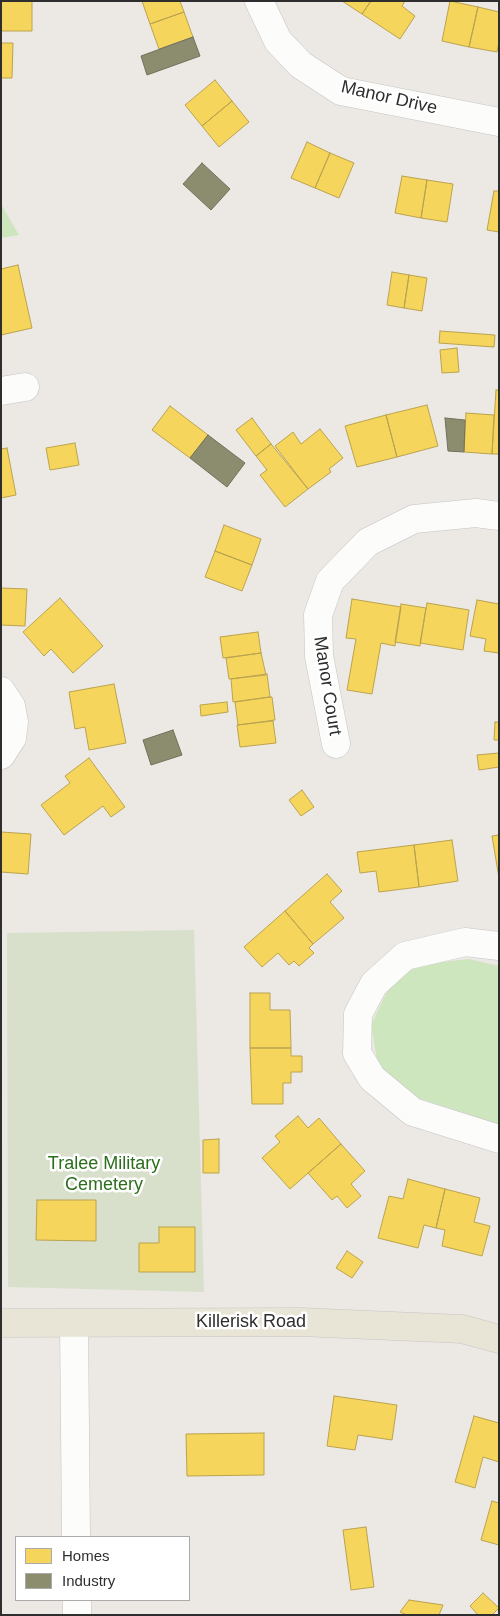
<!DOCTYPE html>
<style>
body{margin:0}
#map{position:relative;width:500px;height:1616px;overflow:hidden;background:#ece8e4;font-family:Helvetica,sans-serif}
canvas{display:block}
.frame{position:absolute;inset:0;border:2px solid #2e2e2e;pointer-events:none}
.legend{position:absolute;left:15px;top:1536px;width:175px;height:65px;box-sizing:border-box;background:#fff;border:1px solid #ababab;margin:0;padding:6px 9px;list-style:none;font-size:15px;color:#2e2e2e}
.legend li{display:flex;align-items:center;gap:10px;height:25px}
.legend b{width:25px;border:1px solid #ababab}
</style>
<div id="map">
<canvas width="500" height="1616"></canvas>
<div class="frame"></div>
<ul class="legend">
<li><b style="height:14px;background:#f6d55c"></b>Homes</li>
<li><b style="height:14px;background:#8c8c6e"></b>Industry</li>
</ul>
</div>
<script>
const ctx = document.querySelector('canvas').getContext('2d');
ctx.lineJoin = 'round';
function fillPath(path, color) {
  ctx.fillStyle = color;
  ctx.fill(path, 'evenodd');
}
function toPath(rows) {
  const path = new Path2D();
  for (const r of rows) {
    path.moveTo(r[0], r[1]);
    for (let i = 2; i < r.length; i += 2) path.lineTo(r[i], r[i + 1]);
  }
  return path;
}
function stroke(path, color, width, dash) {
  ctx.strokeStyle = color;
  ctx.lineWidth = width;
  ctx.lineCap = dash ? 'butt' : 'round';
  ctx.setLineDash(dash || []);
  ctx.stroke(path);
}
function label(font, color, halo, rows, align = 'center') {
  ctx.font = font + ' Helvetica,sans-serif';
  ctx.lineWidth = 5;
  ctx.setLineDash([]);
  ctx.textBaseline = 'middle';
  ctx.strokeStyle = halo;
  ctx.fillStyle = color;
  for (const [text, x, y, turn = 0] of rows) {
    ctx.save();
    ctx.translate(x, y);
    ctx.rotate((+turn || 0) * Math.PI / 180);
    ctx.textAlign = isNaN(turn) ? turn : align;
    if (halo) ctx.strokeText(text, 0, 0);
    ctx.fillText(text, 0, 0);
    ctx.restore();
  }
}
fillPath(toPath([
 [1,204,19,235,1,238],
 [469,959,499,966,499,1124,405,1094,391,1082,377,1060,371,1025,393,979,414,965]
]), '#cee6be');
fillPath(toPath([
 [194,930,204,1292,8,1287,7,933]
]), '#d8e0cc');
const homes = toPath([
 [1,1,32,1,32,31,1,31,1,1],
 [142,1,180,1,184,12,150,24,142,1],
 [342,1,371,1,362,14,342,1],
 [371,1,405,1,402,6,415,16,400,39,362,14,371,1],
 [450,1,478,7,469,47,442,41,450,1],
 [478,7,499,12,499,42,497,52,469,47,478,7],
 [184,12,193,37,159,49,150,24,184,12],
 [1,43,13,43,12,78,1,78,1,43],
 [215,80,232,101,202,126,185,105,215,80],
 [232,101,249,122,219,147,202,126,232,101],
 [307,142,330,153,315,188,291,178,307,142],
 [330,153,354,163,339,198,315,188,330,153],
 [402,176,427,180,421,218,395,213,402,176],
 [427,180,453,184,447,222,421,218,427,180],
 [494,191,499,191,499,232,487,230,494,191],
 [18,265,32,328,1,335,1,269,18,265],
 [392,272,409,275,404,308,387,305,392,272],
 [409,275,427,278,422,311,404,308,409,275],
 [440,331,495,335,494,347,439,343,440,331],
 [457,348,459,372,442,373,440,350,457,348],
 [496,390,499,390,499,454,492,454,496,390],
 [427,405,438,446,397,457,386,415,427,405],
 [170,406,208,435,190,458,152,430,170,406],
 [466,413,494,415,492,454,464,452,466,413],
 [386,415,397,457,357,467,345,426,386,415],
 [252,418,271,444,256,456,236,430,252,418],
 [320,429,343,458,329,469,331,472,308,489,275,446,293,432,301,444,320,429],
 [75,443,79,465,50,470,46,448,75,443],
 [271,444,308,489,285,507,260,475,267,470,256,456,271,444],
 [7,448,16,495,1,498,1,449,7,448],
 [224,525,261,539,252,565,215,551,224,525],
 [215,551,252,565,242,591,205,577,215,551],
 [1,588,27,589,25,626,1,625,1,588],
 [60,598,103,646,73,673,51,649,44,656,23,632,60,598],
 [352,599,401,607,395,646,381,643,372,694,347,690,356,639,346,638,352,599],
 [477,600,499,604,499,653,484,651,486,639,470,636,477,600],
 [427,603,469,610,463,650,420,643,427,603],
 [401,604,426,608,420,646,395,642,401,604],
 [258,632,261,653,223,658,220,637,258,632],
 [261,653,266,675,229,679,226,658,261,653],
 [267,674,270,697,233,702,231,679,267,674],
 [114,684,126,743,89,750,85,727,75,729,69,692,114,684],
 [270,697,272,697,275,720,238,725,235,702,270,697],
 [227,702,228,712,201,716,200,705,227,702],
 [273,721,276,743,240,747,237,725,273,721],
 [495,722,499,722,499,740,494,740,495,722],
 [499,753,499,767,479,770,477,755,499,753],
 [89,758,125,807,111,817,103,806,64,835,41,805,70,783,65,776,89,758],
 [302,790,314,807,301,816,289,800,302,790],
 [1,832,31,834,28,874,1,872,1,832],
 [499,835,499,878,492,836,499,835],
 [452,840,458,881,419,887,414,845,452,840],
 [414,845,419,887,379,892,376,871,360,873,357,852,414,845],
 [327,874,342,891,330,902,344,918,313,944,285,911,327,874],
 [285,911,313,944,309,948,314,953,299,966,294,961,289,965,278,953,262,967,244,947,285,911],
 [250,993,270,993,270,1010,290,1010,291,1048,250,1048,250,993],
 [250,1048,291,1048,291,1056,302,1056,302,1072,291,1072,291,1083,283,1083,283,1104,252,1104,250,1048],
 [298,1116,308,1128,319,1118,341,1144,290,1189,262,1158,280,1142,275,1136,298,1116],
 [219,1139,219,1173,203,1173,203,1140,219,1139],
 [341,1144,365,1171,351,1184,361,1196,347,1208,337,1196,332,1200,308,1173,341,1144],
 [408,1179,445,1189,436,1228,424,1225,418,1248,378,1238,389,1196,403,1199,408,1179],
 [445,1189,480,1198,474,1222,490,1226,482,1256,442,1246,445,1230,436,1228,445,1189],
 [37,1200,96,1200,96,1241,36,1240,37,1200],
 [159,1227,195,1227,195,1272,139,1272,139,1243,159,1243,159,1227],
 [347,1251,363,1262,352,1278,336,1268,347,1251],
 [334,1396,397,1405,392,1440,358,1435,355,1450,327,1446,334,1396],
 [474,1416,499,1423,499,1462,483,1457,475,1488,455,1482,474,1416],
 [264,1433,264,1475,187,1476,186,1434,264,1433],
 [492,1501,499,1503,499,1545,481,1540,492,1501],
 [366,1527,374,1587,351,1590,343,1530,366,1527],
 [483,1593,499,1608,492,1615,478,1615,470,1606,483,1593],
 [409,1600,443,1605,439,1615,407,1615,400,1612,409,1600]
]);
fillPath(homes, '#f6d55c');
stroke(homes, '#baa34e', 1);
const industry = toPath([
 [193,37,200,56,147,75,141,56,193,37],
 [202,163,230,189,211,210,183,184,202,163],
 [445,418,465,420,464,452,448,451,445,418],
 [208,435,245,463,227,487,190,458,208,435],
 [173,730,182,755,151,765,143,740,173,730]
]);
fillPath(industry, '#8c8c6e');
stroke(industry, '#70705b', 1);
const minor = toPath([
 [259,1,278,41,301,65,341,91,499,122],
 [1,391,25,387],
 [1,691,11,706,14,722,12,738,1,755],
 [336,744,319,656,318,615,330,581,368,542,414,519,476,513,499,516],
 [499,946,465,942,405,956,374,984,358,1014,357,1053,372,1078,413,1112,499,1139],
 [74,1323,76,1537],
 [77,1600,77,1615]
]);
const major = toPath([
 [1,1323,300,1322,462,1329,499,1339]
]);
stroke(minor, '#c5c4c5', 29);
stroke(major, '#c6c5c4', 29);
stroke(minor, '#fcfcfb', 28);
stroke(major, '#e8e4d6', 28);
label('18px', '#2e2e2e', '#fff', [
 ["Manor Drive",389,98,13],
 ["Manor Court",327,686,81],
 ["Killerisk Road",251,1322]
]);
label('18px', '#2c6e1b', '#fff', [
 ["Tralee Military",104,1164],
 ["Cemetery",104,1185]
]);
</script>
